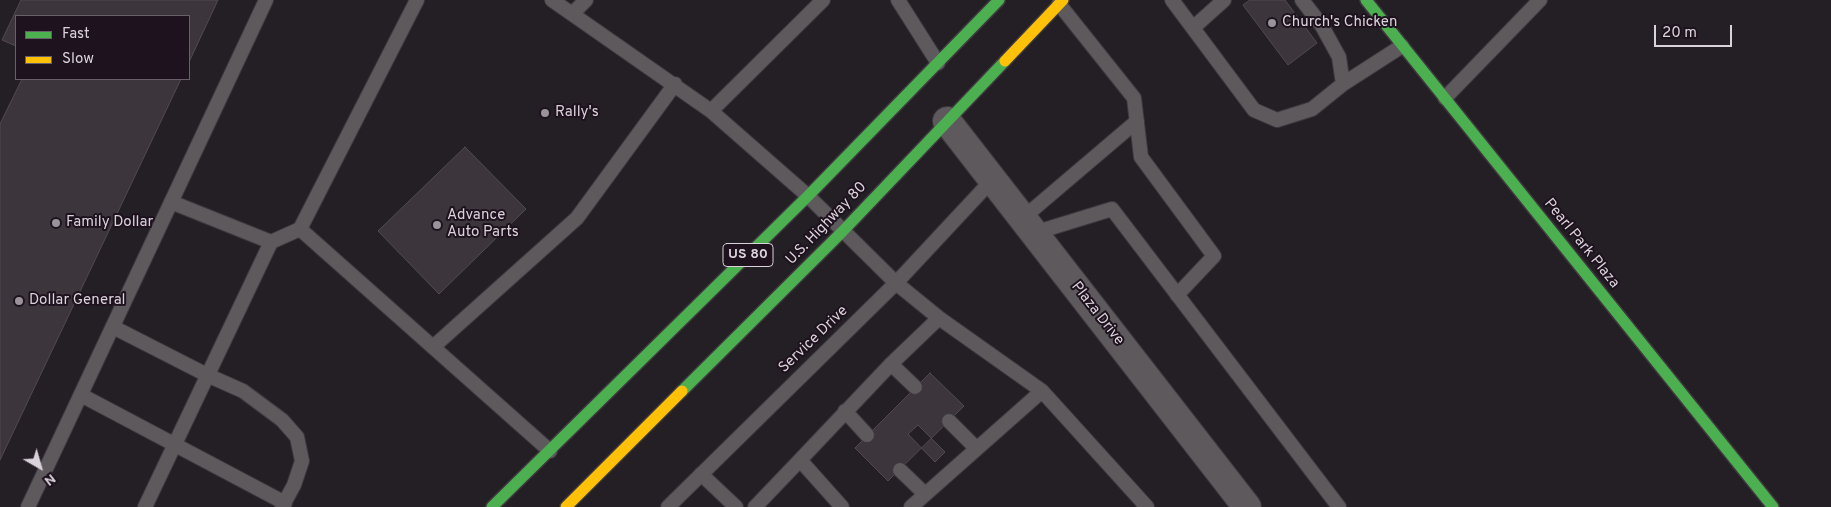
<!DOCTYPE html>
<style>
body{margin:0}
#map{position:relative;width:1831px;height:507px;overflow:hidden;background:#241e25;font-family:Overpass,sans-serif}
canvas{display:block}
.legend{position:absolute;left:15px;top:15px;width:175px;height:65px;box-sizing:border-box;background:#1d121e;border:1px solid #695f69;margin:0;padding:6px 9px;list-style:none;font-size:15px;color:#dad2da}
.legend li{display:flex;align-items:center;gap:10px;height:25px}
.legend b{width:25px;border:1px solid #695f69}
.north{position:absolute;left:15px;top:442px;width:50px;height:50px;-webkit-text-stroke:4px #1d121e;paint-order:stroke;rotate:142deg;font-size:14px;font-weight:700;line-height:20px;text-align:center;color:#dad2da}
.north::after{content:'';display:block;margin:auto;width:18px;height:22px;background:#dad2da;clip-path:polygon(50% 0,100% 100%,50% 72%,0 100%)}
.scale{position:absolute;left:1654px;top:25px;width:78px;height:22px;box-sizing:border-box;border:2px solid #dad2da;border-top:0;padding-left:6px;font-size:15px;line-height:18px;white-space:nowrap;color:#dad2da;-webkit-text-stroke:4px #1d121e;paint-order:stroke}
</style>
<div id="map">
<canvas width="1831" height="507"></canvas>
<ul class="legend">
<li><b style="height:6px;background:#4caf50"></b>Fast</li>
<li><b style="height:6px;background:#ffc107"></b>Slow</li>
</ul>
<div class="north">N</div>
<div class="scale">20 m</div>
</div>
<script>
const ctx = document.querySelector('canvas').getContext('2d');
ctx.lineJoin = 'round';
function fillPath(path, color) {
  ctx.fillStyle = color;
  ctx.fill(path, 'evenodd');
}
function toPath(rows) {
  const path = new Path2D();
  for (const r of rows) {
    path.moveTo(r[0], r[1]);
    for (let i = 2; i < r.length; i += 2) path.lineTo(r[i], r[i + 1]);
  }
  return path;
}
function stroke(path, color, width, dash) {
  ctx.strokeStyle = color;
  ctx.lineWidth = width;
  ctx.lineCap = dash ? 'butt' : 'round';
  ctx.setLineDash(dash || []);
  ctx.stroke(path);
}
function label(font, color, halo, rows, align = 'center') {
  ctx.font = font + ' Overpass,sans-serif';
  ctx.lineWidth = 4;
  ctx.setLineDash([]);
  ctx.textBaseline = 'middle';
  ctx.strokeStyle = halo;
  ctx.fillStyle = color;
  for (const [text, x, y, turn = 0] of rows) {
    ctx.save();
    ctx.translate(x, y);
    ctx.rotate((+turn || 0) * Math.PI / 180);
    ctx.textAlign = isNaN(turn) ? turn : align;
    if (halo) ctx.strokeText(text, 0, 0);
    ctx.fillText(text, 0, 0);
    ctx.restore();
  }
}
const building = toPath([
 [21,0,218,0,189,62,189,16,16,16,16,46,2,40,21,0],
 [1250,0,1285,0,1317,43,1288,65,1243,5,1250,0],
 [22,79,181,79,0,460,0,124,22,79],
 [465,147,526,209,439,294,378,231,465,147],
 [930,373,964,406,888,481,855,448,930,373],
 [918,425,945,452,935,462,908,434,918,425]
]);
fillPath(building, '#3c363c');
stroke(building, '#514b51', 1);
const lane = toPath([
 [417,0,300,229,550,451],
 [552,0,711,111,808,196,896,283,668,507],
 [898,0,938,63],
 [1172,0,1254,110,1277,120,1312,109,1343,84,1402,46],
 [1302,0,1322,26,1339,57,1343,84],
 [1059,4,1134,98,1141,157,1214,256,1177,295],
 [572,14,586,0],
 [1194,27,1224,0],
 [1445,98,1540,0],
 [711,111,823,0],
 [993,179,896,283,939,318,1042,391,1147,507],
 [171,202,271,242,300,229],
 [1023,218,1137,121],
 [1034,233,1112,209,1339,507],
 [113,327,207,375,243,391,282,420,297,437,302,461,294,485,282,507],
 [433,347,577,218,675,84],
 [891,364,915,387],
 [81,395,285,503],
 [845,411,867,435],
 [949,421,976,448],
 [900,470,925,494],
 [701,474,736,507],
 [28,507,266,0],
 [145,507,271,242],
 [755,507,800,460],
 [842,507,800,460,891,364,939,318],
 [911,507,1042,391]
]);
const street = toPath([
 [947,121,1247,507]
]);
const fast = toPath([
 [1366,0,1773,507],
 [682,391,842,232,1005,61],
 [492,507,808,196,999,0]
]);
const slow = toPath([
 [1005,61,1063,0],
 [566,507,682,391]
]);
stroke(lane, '#3e383f', 16);
stroke(street, '#3e383f', 30);
stroke(fast, '#3e383f', 14);
stroke(slow, '#3e383f', 14);
stroke(lane, '#5d595d', 14);
stroke(street, '#5d595d', 28);
stroke(fast, '#4caf50', 11);
stroke(slow, '#ffc107', 11);
for (const [x, y, r, color] of [
 [1272,23,5,"#9a939b"],
 [545,113,5,"#9a939b"],
 [56,223,5,"#9a939b"],
 [437,225,5,"#9a939b"],
 [19,301,5,"#9a939b"]
]) {
  const dot = new Path2D();
  dot.arc(x, y, r, 0, 2 * Math.PI);
  ctx.fillStyle = color;
  ctx.fill(dot);
  stroke(dot, '#1d121e', 2);
}
for (const [x, y, w] of [
 [748,255,50]
]) {
  const box = new Path2D();
  box.roundRect(x - w / 2, y - 11.5, w, 23, 4);
  ctx.fillStyle = '#1d121e';
  ctx.fill(box);
  stroke(box, '#dad2da', 1);
}
label('bold 14px', '#dad2da', null, [
 ["US 80",748,255]
]);
label('15px', '#dad2da', '#1d121e', [
 ["Church's Chicken",1282,23],
 ["Rally's",555,113],
 ["Advance",447,216],
 ["Auto Parts",447,233],
 ["Family Dollar",66,223],
 ["Dollar General",29,301]
], 'left');
label('15px', '#dad2da', '#1d121e', [
 ["U.S. Highway 80",827,224,-46],
 ["Pearl Park Plaza",1581,244,51],
 ["Plaza Drive",1097,314,52],
 ["Service Drive",814,340,-44]
]);
</script>
